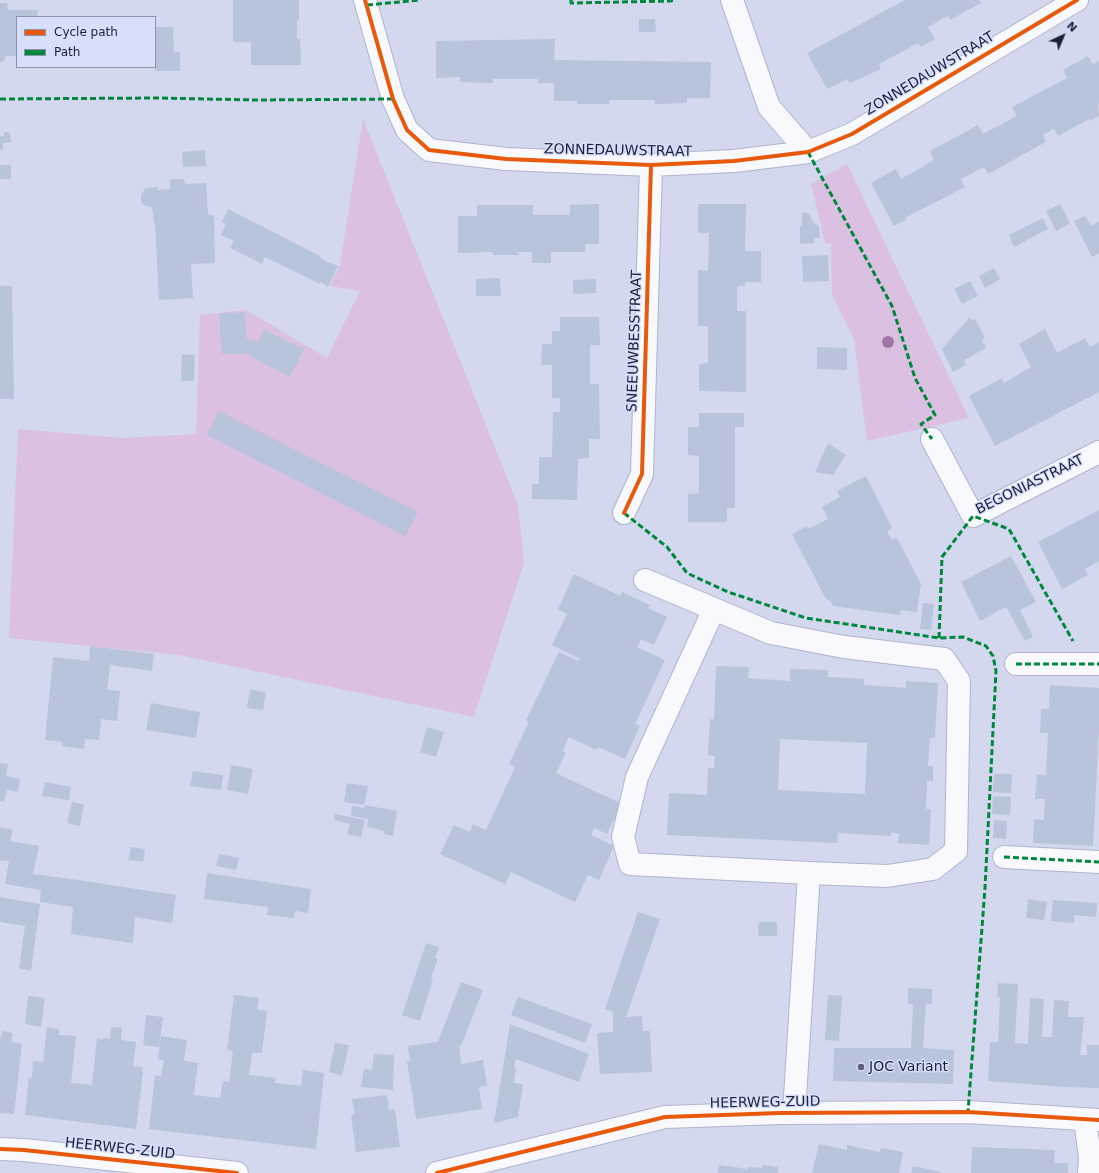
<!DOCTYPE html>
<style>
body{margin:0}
#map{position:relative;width:1099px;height:1173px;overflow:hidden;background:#d3d8ef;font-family:"DejaVu Sans",sans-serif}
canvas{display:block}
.legend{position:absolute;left:16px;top:16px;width:140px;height:52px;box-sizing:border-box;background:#d8dffb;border:1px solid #8c93ae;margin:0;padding:5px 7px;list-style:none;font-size:12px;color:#1b203a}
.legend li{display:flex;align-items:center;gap:8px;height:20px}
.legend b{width:20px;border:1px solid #8c93ae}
.north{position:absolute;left:1043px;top:16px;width:40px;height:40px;-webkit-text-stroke:3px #d8dffb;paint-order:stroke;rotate:44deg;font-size:11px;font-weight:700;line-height:16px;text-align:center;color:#1b203a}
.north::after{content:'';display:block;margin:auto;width:14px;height:18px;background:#1b203a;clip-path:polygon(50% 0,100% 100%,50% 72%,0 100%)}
</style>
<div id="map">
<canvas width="1099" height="1173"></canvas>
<ul class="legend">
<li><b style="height:5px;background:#e8590c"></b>Cycle path</li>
<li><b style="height:5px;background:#00873e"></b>Path</li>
</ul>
<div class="north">N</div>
</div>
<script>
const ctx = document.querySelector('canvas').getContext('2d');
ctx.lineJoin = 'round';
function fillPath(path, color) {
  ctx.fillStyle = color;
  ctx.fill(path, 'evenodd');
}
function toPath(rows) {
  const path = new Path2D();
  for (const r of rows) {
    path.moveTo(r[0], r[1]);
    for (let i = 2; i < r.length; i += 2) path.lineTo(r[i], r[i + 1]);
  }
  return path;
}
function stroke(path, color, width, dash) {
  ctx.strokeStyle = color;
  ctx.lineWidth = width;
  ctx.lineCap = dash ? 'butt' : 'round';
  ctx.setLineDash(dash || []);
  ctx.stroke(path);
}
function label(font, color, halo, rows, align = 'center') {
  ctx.font = font + ' "DejaVu Sans",sans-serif';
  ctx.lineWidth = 3;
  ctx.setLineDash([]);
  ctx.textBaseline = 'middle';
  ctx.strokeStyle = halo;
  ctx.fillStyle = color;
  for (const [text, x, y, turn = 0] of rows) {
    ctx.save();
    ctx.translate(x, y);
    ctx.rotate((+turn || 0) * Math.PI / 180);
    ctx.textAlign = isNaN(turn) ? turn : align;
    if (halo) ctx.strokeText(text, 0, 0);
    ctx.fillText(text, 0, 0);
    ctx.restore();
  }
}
fillPath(toPath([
 [363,119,518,505,524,563,474,717,179,655,9,638,18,429,123,438,196,434,200,315,246,310,327,358,360,291,330,286,340,265],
 [847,164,969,418,867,441,854,339,832,295,831,244,825,243,811,184]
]), '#dbc0e2');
fillPath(toPath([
 [233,0,299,0,299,20,297,20,297,39,300,39,301,65,251,65,251,42,233,42],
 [905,0,979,0,981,3,950,20,948,16,928,27,935,39,921,47,918,43,879,64,881,69,850,83,847,79,827,89,807,53],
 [0,3,7,3,8,10,38,10,37,17,17,17,17,56,5,56,5,59,2,62,0,62],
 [639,19,655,19,656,32,639,32],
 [155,27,173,27,174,52,180,52,180,71,155,71],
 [555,39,554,60,711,62,710,98,687,98,687,103,655,104,655,100,609,100,609,104,577,104,577,101,554,101,554,83,538,83,538,79,493,79,493,83,460,82,460,77,436,78,436,41],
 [1088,56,1093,64,1099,61,1099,103,1098,104,1099,116,1090,121,1089,119,1058,136,1054,129,1043,135,1046,142,988,174,984,167,961,179,965,187,905,218,906,220,894,226,871,183,896,169,901,179,934,160,930,151,978,125,983,134,1017,116,1012,107,1067,78,1063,70],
 [4,132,10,133,11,143,3,143,3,150,0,150,0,136,4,136],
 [205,150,206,166,183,167,182,152],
 [0,165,11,165,11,179,0,179],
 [171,179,183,179,186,184,206,183,208,215,214,215,215,263,191,264,193,298,159,300,155,223,154,223,152,207,149,207,144,205,141,202,141,195,145,189,148,188,158,187,158,190,170,189,170,181],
 [599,204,599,244,585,244,585,252,551,252,551,263,532,263,532,252,518,252,519,255,493,255,493,252,458,253,458,216,477,216,477,205,533,205,533,215,570,215,570,205],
 [698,204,746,204,745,251,761,251,761,282,745,282,745,286,737,286,737,311,746,311,746,392,699,391,699,364,708,363,708,326,698,326,698,270,708,271,709,233,698,233],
 [1060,204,1070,223,1056,231,1046,211],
 [228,209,320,256,319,257,330,263,338,266,328,287,321,282,320,284,265,257,262,264,230,248,234,241,221,235,226,224,222,222],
 [802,213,809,213,813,222,819,226,820,238,814,238,814,243,800,244,800,226,802,226],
 [1085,216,1091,226,1099,221,1099,253,1092,257,1074,221],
 [1043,218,1048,229,1014,247,1009,235],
 [828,255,829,281,803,282,802,256],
 [994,268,1000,279,985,288,979,276],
 [500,278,501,296,476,296,476,279],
 [596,279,596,293,573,294,573,280],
 [970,281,978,296,962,304,954,289],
 [0,286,12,286,14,399,0,399],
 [245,312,247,340,251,339,250,340,255,341,257,343,264,330,304,349,290,377,250,356,251,355,248,354,222,354,219,314],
 [560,317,599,317,600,345,590,345,590,384,599,384,600,439,589,439,589,458,578,459,577,500,532,499,532,484,539,484,539,457,552,457,553,412,560,412,560,398,552,398,552,365,541,365,542,344,552,344,552,331,560,331],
 [970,317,972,321,975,319,985,338,982,340,986,348,964,360,966,365,953,372,942,349],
 [1045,329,1057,353,1085,338,1090,347,1099,342,1099,392,995,446,969,396,1002,378,1004,383,1031,367,1019,344],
 [817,347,847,348,847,370,817,369],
 [182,354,195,355,194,381,181,381],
 [219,411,418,512,405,536,207,435],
 [699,413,744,413,744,427,735,427,735,508,727,508,727,522,688,522,688,494,699,493,699,456,688,455,688,427,699,427],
 [828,443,846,455,833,475,815,472],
 [866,476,892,528,887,531,892,540,897,538,921,584,917,612,901,610,900,615,833,606,831,601,826,599,792,534,807,526,808,529,828,519,822,507,840,497,837,491],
 [1099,510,1099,561,1085,569,1088,575,1062,589,1038,542],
 [1011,556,1036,602,1020,610,1033,637,1025,641,1006,607,980,621,961,582],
 [574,574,620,596,622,592,650,605,648,608,667,617,654,645,641,639,637,647,665,660,635,724,640,726,625,759,598,747,596,750,569,737,563,751,566,753,556,773,622,804,607,834,594,828,591,835,614,846,599,880,588,875,575,902,511,872,505,884,440,854,454,825,470,832,473,824,486,830,515,767,509,764,529,722,526,720,559,652,578,661,580,659,552,645,567,614,558,609],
 [923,603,934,604,931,630,920,629],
 [90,646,154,654,152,671,110,665,107,690,120,691,117,721,101,719,99,740,85,739,84,749,62,746,63,742,45,740,53,657,89,661],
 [716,666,749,667,748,678,790,681,790,669,828,670,828,677,864,679,864,685,906,688,906,681,938,683,935,738,930,738,928,766,933,766,933,781,927,781,926,809,931,809,929,845,898,843,899,833,891,833,891,836,838,833,837,843,667,835,669,793,707,795,708,768,714,768,715,756,708,755,710,719,714,719],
 [780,739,867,743,865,794,778,790],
 [1050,685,1099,688,1099,729,1093,846,1033,843,1034,819,1044,820,1045,799,1035,799,1037,775,1046,775,1048,733,1040,733,1041,709,1049,709],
 [250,689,266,693,263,710,247,708],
 [151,703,200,712,196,738,146,730],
 [427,727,444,732,436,757,420,752],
 [0,763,8,764,6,776,20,779,18,792,7,790,4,802,0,801],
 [231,765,253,769,248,794,227,790],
 [193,771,223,775,221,790,190,786],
 [994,774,1012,774,1011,793,993,792],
 [45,782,71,787,69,800,42,796],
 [347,783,368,786,364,805,344,802],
 [993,796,1011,797,1010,815,992,814],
 [72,802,84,804,80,826,67,823],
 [364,805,397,811,393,836,384,834,385,831,367,827,368,819,351,816,352,806,364,808],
 [335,814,365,820,361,837,347,834,350,824,334,820],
 [994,820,1007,821,1006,839,993,838],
 [0,827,13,830,10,841,39,846,33,874,78,880,176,895,172,923,135,917,133,943,71,934,73,907,40,902,41,890,5,884,9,861,0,860],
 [131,847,145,849,143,862,128,860],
 [219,854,239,858,236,870,216,866],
 [207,873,311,889,308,913,295,911,294,918,267,915,268,907,204,899],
 [0,897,40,904,31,971,19,968,25,926,0,922],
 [1028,899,1047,902,1044,920,1026,918],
 [1053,900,1097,903,1096,917,1074,915,1074,923,1051,921],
 [638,912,660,919,626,1017,642,1016,643,1031,650,1031,652,1072,600,1074,597,1033,613,1032,613,1012,605,1009],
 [759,922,777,922,777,936,758,936],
 [426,943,439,947,435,958,438,959,431,978,433,979,420,1021,402,1015],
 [461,982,483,990,461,1046,459,1045,461,1064,483,1060,487,1086,479,1087,482,1109,416,1119,407,1061,410,1061,408,1046,438,1042],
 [998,983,1018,984,1015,1043,1028,1044,1030,998,1044,999,1042,1037,1052,1037,1054,1000,1069,1001,1068,1017,1084,1017,1080,1055,1087,1055,1087,1045,1099,1045,1099,1088,1064,1087,988,1081,990,1042,998,1042,1000,997,997,997],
 [908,988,932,989,932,1004,926,1004,923,1048,954,1050,953,1084,833,1081,834,1048,911,1048,913,1004,908,1004],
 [234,995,259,998,257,1010,267,1011,262,1053,252,1053,249,1075,276,1078,275,1083,301,1086,303,1070,324,1073,316,1149,149,1129,155,1075,161,1076,164,1060,158,1059,161,1036,187,1040,184,1061,198,1063,194,1095,220,1098,223,1081,229,1082,233,1051,227,1050],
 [828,995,842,996,839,1041,825,1040],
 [28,996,45,998,41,1027,25,1024],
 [518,997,592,1024,585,1043,511,1015],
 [146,1015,163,1017,159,1047,143,1045],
 [510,1024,589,1054,579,1082,516,1059,514,1068,516,1069,514,1083,523,1084,518,1117,494,1123],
 [47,1027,59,1029,59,1035,76,1036,71,1083,92,1085,97,1038,103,1040,103,1038,110,1039,111,1027,122,1028,121,1040,136,1042,133,1066,143,1067,142,1072,143,1072,136,1129,25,1115,29,1077,32,1078,33,1061,43,1062],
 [2,1031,13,1033,11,1042,22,1044,14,1114,0,1113,0,1041],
 [335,1043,349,1045,342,1076,329,1072],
 [374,1054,394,1055,393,1090,361,1087,364,1069,372,1070],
 [387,1095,389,1110,395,1109,400,1147,356,1152,351,1115,355,1114,352,1099],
 [819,1144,847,1150,847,1145,880,1152,881,1148,903,1152,899,1173,812,1173],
 [972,1147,1055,1150,1054,1163,1068,1163,1068,1173,971,1173],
 [719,1165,748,1169,747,1167,762,1168,762,1165,778,1167,778,1173,718,1173],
 [913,1166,941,1172,941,1173,911,1173]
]), '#b8c4db');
const minor = toPath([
 [365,0,393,99,407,130,429,150,506,159,651,165,734,161,808,152,852,134,1077,0],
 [732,0,769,107,808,152],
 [932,439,973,516,1099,452],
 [624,513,642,474,651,165],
 [645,580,771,633,844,647,944,659,959,681,956,851,933,869,887,876,809,873,794,1113],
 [714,609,637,777,623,837,630,864,809,873],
 [1016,664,1099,664],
 [1004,857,1099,862],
 [1085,1120,1090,1157,1089,1173],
 [0,1149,24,1150,237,1173],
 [437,1173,665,1117,780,1113,968,1112,1099,1120]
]);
stroke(minor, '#b0b4cc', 24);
stroke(minor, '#f8f9fd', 22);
stroke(toPath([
 [571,0,571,3,671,1,674,0],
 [367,5,421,0],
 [0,99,157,98,256,100,393,99],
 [808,152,892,306,915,378,935,415,921,424,932,439],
 [624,513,667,547,687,573,728,592,806,618,939,638,963,637,986,646,993,656,996,671,985,888,968,1112],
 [939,638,942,557,973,516,1009,529,1073,641],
 [1016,664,1099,664],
 [1004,857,1099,862]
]), '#00873e', 3, [6, 3]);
stroke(toPath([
 [365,0,393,99,407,130,429,150,506,159,651,165,734,161,808,152,852,134,1077,0],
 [624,513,642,474,651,165],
 [0,1149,24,1150,237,1173],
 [437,1173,665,1117,780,1113,968,1112,1099,1120]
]), '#e8590c', 4);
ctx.fillStyle = '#9e75a5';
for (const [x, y] of [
 [888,342]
]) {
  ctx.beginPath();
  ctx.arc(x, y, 6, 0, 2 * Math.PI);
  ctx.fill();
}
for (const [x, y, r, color] of [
 [861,1067,4,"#5b6079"]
]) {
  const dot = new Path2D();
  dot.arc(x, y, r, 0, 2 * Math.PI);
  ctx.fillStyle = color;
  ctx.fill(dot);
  stroke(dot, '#d8dffb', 1.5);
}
label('14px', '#1b203a', '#d8dffb', [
 ["ZONNEDAUWSTRAAT",930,74,-31],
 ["ZONNEDAUWSTRAAT",618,151,1],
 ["SNEEUWBESSTRAAT",635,341,-88],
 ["BEGONIASTRAAT",1030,485,-26],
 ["HEERWEG-ZUID",765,1103,-1],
 ["HEERWEG-ZUID",120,1149,6]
]);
label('14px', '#1b203a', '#d8dffb', [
 ["JOC Variant",869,1067]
], 'left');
</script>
